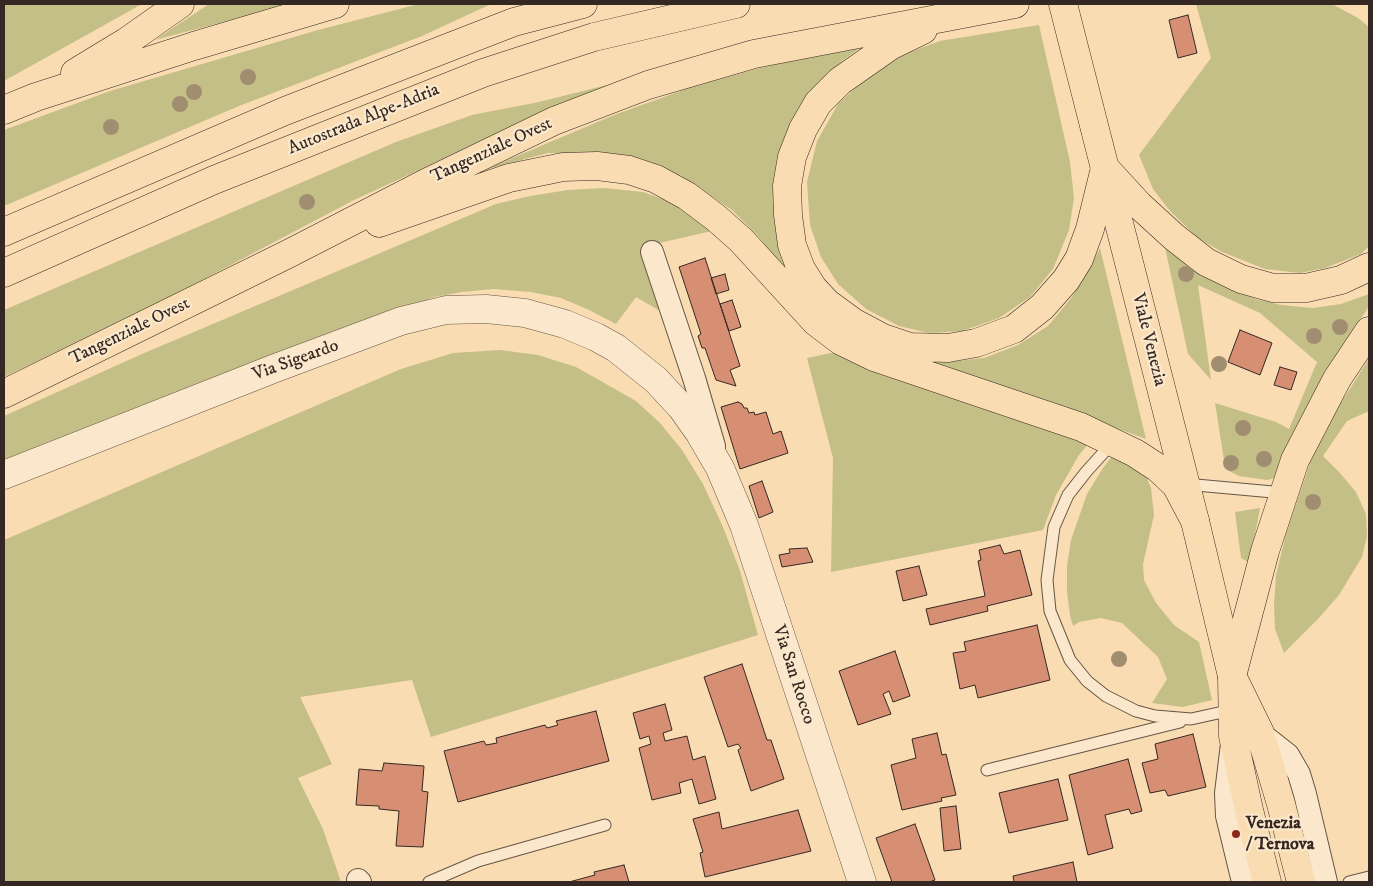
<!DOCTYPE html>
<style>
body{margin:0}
#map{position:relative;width:1373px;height:886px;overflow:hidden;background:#f9dcb1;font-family:"IM FELL DW Pica",serif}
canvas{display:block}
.frame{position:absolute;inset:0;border:5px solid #352822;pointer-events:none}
</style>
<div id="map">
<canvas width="1373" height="886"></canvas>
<div class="frame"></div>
</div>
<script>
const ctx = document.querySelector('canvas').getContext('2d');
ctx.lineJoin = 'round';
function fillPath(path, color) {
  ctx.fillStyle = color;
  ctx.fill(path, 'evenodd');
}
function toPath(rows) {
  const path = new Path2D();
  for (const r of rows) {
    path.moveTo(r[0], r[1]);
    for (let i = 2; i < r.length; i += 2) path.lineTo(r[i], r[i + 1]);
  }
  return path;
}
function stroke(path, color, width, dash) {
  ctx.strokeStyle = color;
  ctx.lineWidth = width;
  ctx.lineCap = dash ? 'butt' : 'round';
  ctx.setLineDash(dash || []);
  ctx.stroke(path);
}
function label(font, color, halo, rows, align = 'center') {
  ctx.font = font + ' "IM FELL DW Pica",serif';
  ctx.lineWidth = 4.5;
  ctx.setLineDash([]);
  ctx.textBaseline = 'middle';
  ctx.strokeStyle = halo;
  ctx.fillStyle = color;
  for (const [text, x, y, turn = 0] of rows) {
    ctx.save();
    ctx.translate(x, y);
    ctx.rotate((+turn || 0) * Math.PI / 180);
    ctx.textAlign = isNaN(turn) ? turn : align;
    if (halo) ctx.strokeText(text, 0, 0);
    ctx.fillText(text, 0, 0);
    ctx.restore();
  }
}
fillPath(toPath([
 [4,4,142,4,4,81],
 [209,4,291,4,155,40],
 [419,4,491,4,422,36,239,106,4,206,4,130,110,91,318,30],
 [1196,4,1332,4,1358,18,1369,27,1369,246,1361,254,1325,268,1300,273,1265,269,1222,252,1198,238,1170,211,1153,189,1139,155,1211,58],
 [1039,25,1070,162,1074,198,1069,230,1053,269,1030,297,999,318,962,331,929,333,899,326,866,309,838,284,821,257,810,225,807,182,817,141,838,104,869,75,899,56,940,41],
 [868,42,842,61,817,84,797,112,799,287,758,236,732,210,705,192,671,172,609,153,548,153,484,170,614,115,689,88,760,68],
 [615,83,443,159,354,200,153,306,4,377,4,310,396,142,472,115,539,102],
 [605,188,643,192,673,203,716,230,642,247,667,315,636,297,616,324,589,310,561,298,531,292,493,289,462,292,434,297,4,462,4,416,142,354,496,204,530,196,568,190],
 [1164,243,1189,266,1217,283,1256,299,1281,305,1313,308,1341,304,1369,294,1369,306,1327,371,1307,406,1275,478,1267,480,1239,476,1229,471,1225,466,1215,403,1276,422,1289,429,1317,362,1260,313,1198,285,1211,380,1188,354],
 [1100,248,1146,439,1035,398,927,361,956,361,984,358,1018,345,1048,326,1072,297],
 [500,350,538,355,576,367,636,401,660,423,682,450,703,484,723,527,740,571,758,635,431,737,412,680,300,697,332,764,298,778,323,829,341,882,4,882,4,540,401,369,453,353],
 [836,352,858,365,882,375,1046,425,1089,443,1079,455,1056,495,1043,530,831,572,833,458,807,358],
 [1369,359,1369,411,1347,421,1323,456,1340,473,1356,492,1366,514,1367,536,1362,557,1339,595,1318,619,1284,653,1275,629,1274,606,1276,575,1286,534,1313,454,1328,423],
 [1113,455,1147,478,1151,488,1154,515,1143,564,1144,580,1156,603,1174,625,1199,642,1212,700,1183,707,1152,703,1167,679,1158,657,1122,623,1101,618,1079,622,1073,626,1070,616,1067,591,1067,566,1071,540,1087,494,1103,468],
 [1260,508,1251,556,1249,561,1246,561,1241,558,1235,512]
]), '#c4bf87');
const building = toPath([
 [1188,15,1197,53,1178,58,1169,20,1188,15],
 [705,258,740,366,730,370,736,386,716,380,705,348,702,348,698,336,701,334,679,267,705,258],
 [725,274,729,290,716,294,711,278,725,274],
 [732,300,741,327,729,331,720,304,732,300],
 [1240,330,1272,343,1260,375,1228,362,1240,330],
 [1280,367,1297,372,1291,390,1274,385,1280,367],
 [738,402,742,404,744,408,747,408,749,413,754,412,755,415,766,412,773,434,781,431,788,453,740,469,721,407,738,402],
 [762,481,773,512,759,518,749,486,762,481],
 [1000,545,1004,554,1020,550,1032,595,987,606,988,611,930,625,926,609,985,596,978,561,981,560,979,550,1000,545],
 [807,548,813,562,782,567,779,555,790,553,789,549,807,548],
 [919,566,927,595,903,601,896,571,919,566],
 [1037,625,1050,680,978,698,975,685,960,689,953,653,966,651,964,642,1037,625],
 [895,651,910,696,893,702,889,691,883,694,891,714,858,725,839,671,895,651],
 [742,664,767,740,771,740,784,779,751,791,738,750,741,748,738,744,728,747,704,677,742,664],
 [665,704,672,730,663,733,665,741,687,736,693,760,705,756,716,799,699,804,692,779,679,783,681,793,652,800,639,748,651,744,649,736,640,739,633,713,665,704],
 [596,711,609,761,458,802,444,751,484,741,486,745,497,743,496,738,545,725,547,728,558,725,556,721,596,711],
 [937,733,942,755,946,754,956,795,941,798,942,801,902,810,891,765,916,758,912,739,937,733],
 [1193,734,1206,787,1168,796,1165,790,1150,793,1142,763,1158,759,1155,744,1193,734],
 [1128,759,1142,811,1131,814,1129,809,1105,815,1113,848,1088,855,1069,775,1128,759],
 [384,763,424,766,422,791,428,792,423,847,396,846,399,811,379,809,379,806,356,805,359,769,382,771,384,763],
 [1058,779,1068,820,1009,833,999,793,1058,779],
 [956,806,961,849,944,851,940,808,956,806],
 [798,810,811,851,705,877,700,853,703,852,693,819,719,812,722,829,798,810],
 [915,824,935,880,929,882,892,882,876,838,915,824],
 [1073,862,1077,882,1014,882,1013,876,1073,862],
 [624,865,629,882,569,882,595,875,594,872,624,865]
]);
fillPath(building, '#d68f73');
stroke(building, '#352822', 1);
const service = toPath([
 [1113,442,1086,472,1068,495,1054,527,1047,580,1050,611,1070,660,1087,681,1106,696,1136,711,1155,716,1191,719,1232,710],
 [1185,484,1284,493],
 [987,770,1180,722],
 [429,882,478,861,605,825],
 [1349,882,1369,877]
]);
const minor = toPath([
 [652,252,694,378,714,446],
 [1260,733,1288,755,1299,774,1305,794,1326,882],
 [1232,744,1226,793,1227,816,1243,882],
 [358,880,360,882]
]);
const tertiary = toPath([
 [4,475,273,369,401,321,446,310,486,309,525,313,565,324,596,337,616,348,656,380,682,408,699,432,720,468,744,525,862,882]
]);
const primary = toPath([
 [1063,4,1195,521,1232,676,1233,736,1249,810,1267,882],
 [1235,682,1260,733,1281,804,1301,882]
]);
const trunk = toPath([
 [923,30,890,46,840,81,818,103,803,129,792,157,787,186,788,215,792,245,801,269,813,288,827,303,853,322,883,338,910,347,948,348,976,343,1014,329,1042,307,1066,280,1079,259,1090,229,1105,168],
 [75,73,126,42,180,4],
 [4,110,36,97,194,46,335,4],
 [1105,168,1139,205,1174,237,1206,262,1241,279,1273,288,1306,288,1341,280,1369,267],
 [379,223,509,178,563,167,597,166,629,170,656,179,687,196,715,217,741,240,816,322,841,341,874,357,1081,427,1135,453,1158,468,1176,485,1195,521],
 [4,394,288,254,432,180,554,121,648,85,754,54,1015,4],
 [1232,676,1265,551,1295,460,1337,379,1369,331]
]);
const motorway = toPath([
 [4,232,285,111,514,22,583,4],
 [4,273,214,180,483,73,594,37,736,4]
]);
stroke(service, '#665546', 13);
stroke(minor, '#665546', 24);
stroke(tertiary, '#665546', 29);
stroke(primary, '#352822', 29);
stroke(trunk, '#352822', 29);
stroke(motorway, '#352822', 29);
stroke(service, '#fbe8cc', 11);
stroke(minor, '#fbe8cc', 22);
stroke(tertiary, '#fbe8cc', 28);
stroke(primary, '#f9dcb1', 28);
stroke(trunk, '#f9dcb1', 28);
stroke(motorway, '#f9dcb1', 28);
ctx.fillStyle = '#a18e70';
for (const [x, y] of [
 [248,77],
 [194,92],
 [180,104],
 [111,127],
 [307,202],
 [1186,274],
 [1340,327],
 [1314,336],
 [1219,364],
 [1243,428],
 [1264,459],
 [1231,463],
 [1313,502],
 [1119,659]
]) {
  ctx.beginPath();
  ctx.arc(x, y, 8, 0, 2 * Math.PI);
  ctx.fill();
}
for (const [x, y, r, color] of [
 [1236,834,5,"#8f2418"]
]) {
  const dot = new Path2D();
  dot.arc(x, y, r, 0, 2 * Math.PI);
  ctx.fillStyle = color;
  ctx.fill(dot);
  stroke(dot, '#fbe8cc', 2);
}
label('18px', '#352822', '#fbe8cc', [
 ["Autostrada Alpe-Adria",364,120,-22],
 ["Tangenziale Ovest",492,151,-25],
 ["Tangenziale Ovest",130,332,-26],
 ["Viale Venezia",1148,340,76],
 ["Via Sigeardo",296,361,-20],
 ["Via San Rocco",793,675,72]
]);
label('bold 18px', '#352822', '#fbe8cc', [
 ["Venezia",1246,824],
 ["/ Ternova",1246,845]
], 'left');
</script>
